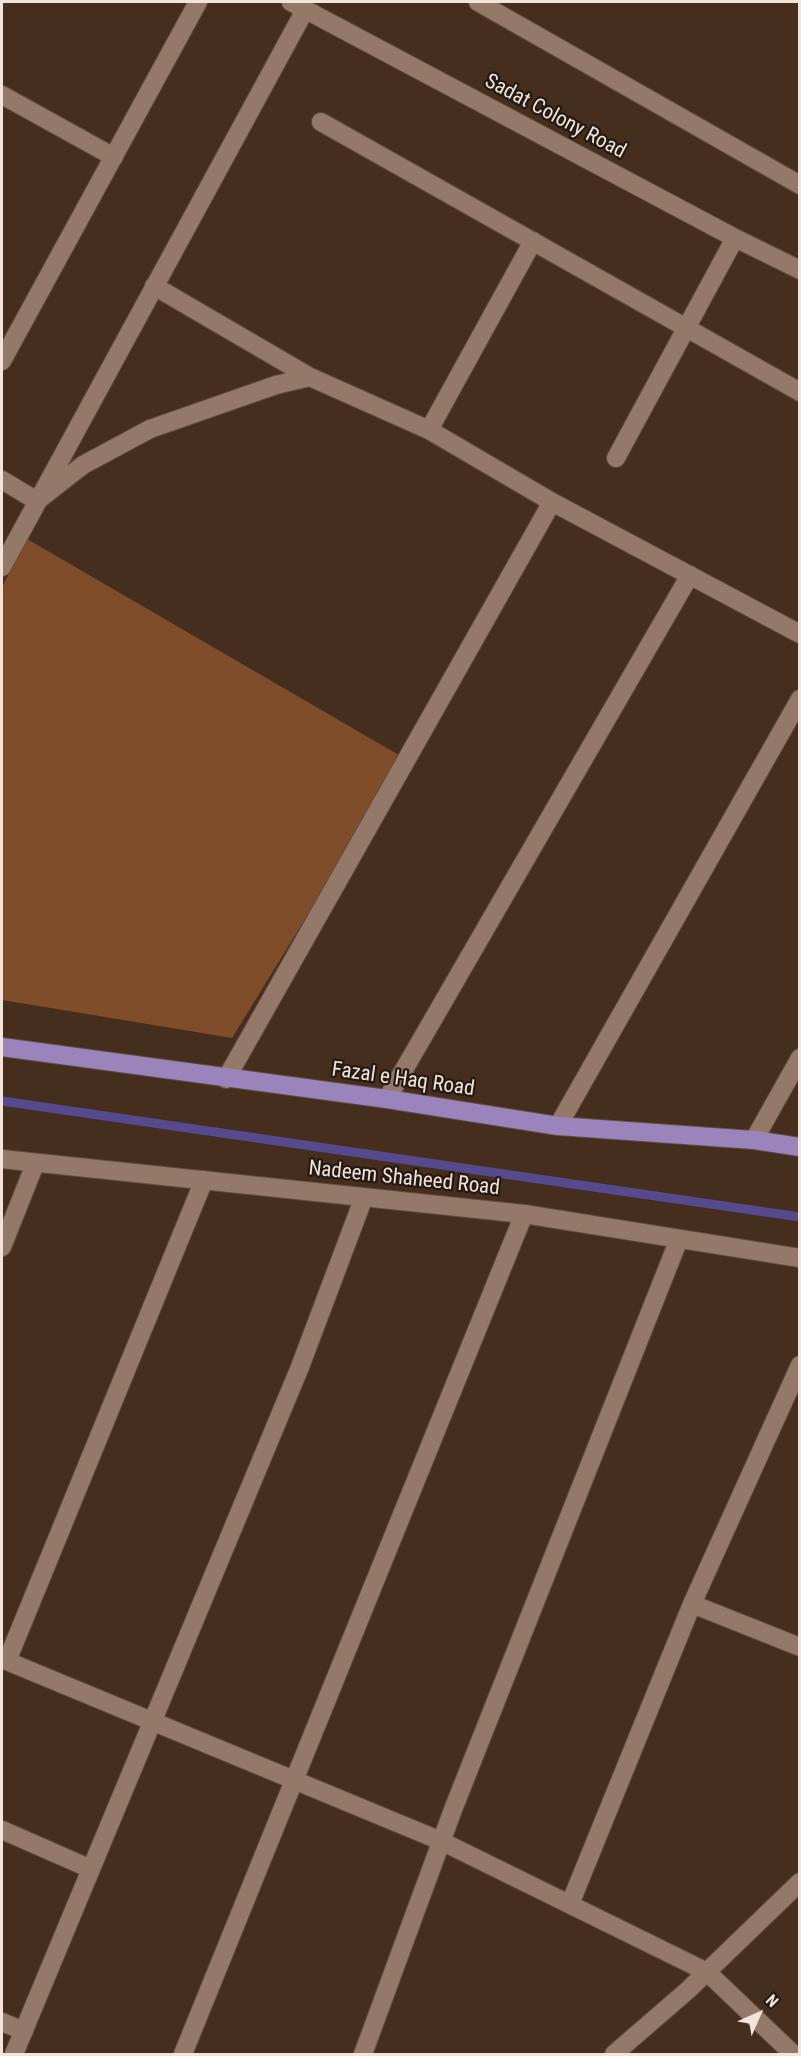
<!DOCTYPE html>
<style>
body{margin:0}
#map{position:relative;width:801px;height:2056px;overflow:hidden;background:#462e1f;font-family:"Roboto Condensed",sans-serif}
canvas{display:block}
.frame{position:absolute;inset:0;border:3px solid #f3e3d9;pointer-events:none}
.north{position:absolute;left:729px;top:1984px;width:60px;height:60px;-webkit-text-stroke:4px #241913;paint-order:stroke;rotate:45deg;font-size:16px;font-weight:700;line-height:24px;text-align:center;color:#f3e3d9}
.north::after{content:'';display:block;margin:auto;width:21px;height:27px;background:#f3e3d9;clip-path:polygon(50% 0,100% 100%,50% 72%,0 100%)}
</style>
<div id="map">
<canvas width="801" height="2056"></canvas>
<div class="frame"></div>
<div class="north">N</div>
</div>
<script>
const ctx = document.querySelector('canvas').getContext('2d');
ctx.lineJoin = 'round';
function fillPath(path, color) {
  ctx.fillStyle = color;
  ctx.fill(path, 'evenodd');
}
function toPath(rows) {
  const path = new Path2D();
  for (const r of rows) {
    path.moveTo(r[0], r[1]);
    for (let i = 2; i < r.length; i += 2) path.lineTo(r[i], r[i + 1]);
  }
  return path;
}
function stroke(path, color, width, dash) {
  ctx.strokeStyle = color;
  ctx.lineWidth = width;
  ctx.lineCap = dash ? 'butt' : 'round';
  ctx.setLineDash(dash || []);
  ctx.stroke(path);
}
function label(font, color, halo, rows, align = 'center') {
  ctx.font = font + ' "Roboto Condensed",sans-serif';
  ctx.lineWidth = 4.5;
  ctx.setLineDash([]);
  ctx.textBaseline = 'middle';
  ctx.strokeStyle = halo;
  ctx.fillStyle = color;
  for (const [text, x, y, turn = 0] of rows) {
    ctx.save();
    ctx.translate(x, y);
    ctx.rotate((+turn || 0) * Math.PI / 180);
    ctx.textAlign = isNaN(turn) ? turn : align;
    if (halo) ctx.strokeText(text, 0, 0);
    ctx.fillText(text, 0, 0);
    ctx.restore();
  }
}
fillPath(toPath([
 [27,539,404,758,232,1038,2,1000,2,587]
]), '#804d2a');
stroke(toPath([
 [2,1101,800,1217]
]), '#57498e', 9);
const minor = toPath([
 [291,2,735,238,800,270],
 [478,2,800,185],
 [2,95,114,157],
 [321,122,800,392],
 [154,286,310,377,429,430,552,502,800,634],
 [2,361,198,2],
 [429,430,533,241],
 [616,458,735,238],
 [2,480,37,501,83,465,150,429,276,385,310,377],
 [2,567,305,10],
 [226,1079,552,502],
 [387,1099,690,575],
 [558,1126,800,699],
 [754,1140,800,1058],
 [2,1159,524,1214,800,1258],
 [2,1247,35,1164],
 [692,1604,800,1647],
 [2,1659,441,1841,707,1972,793,2054],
 [7,1661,204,1180],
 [2,1830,91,1869],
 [570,1904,692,1604,800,1365],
 [2,2022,24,2031],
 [14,2054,300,1367,364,1197],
 [183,2054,524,1214],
 [363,2054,454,1807,679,1239],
 [614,2054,688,1990,800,1882]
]);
const major = toPath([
 [2,1047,387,1099,558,1126,754,1140,800,1147]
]);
stroke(minor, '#604b3e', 20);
stroke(major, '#604b3e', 20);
stroke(minor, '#957968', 18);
stroke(major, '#9b84bb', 18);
label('21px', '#f3e3d9', '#241913', [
 ["Sadat Colony Road",555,117,28],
 ["Fazal e Haq Road",403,1080,8],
 ["Nadeem Shaheed Road",404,1179,6]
]);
</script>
